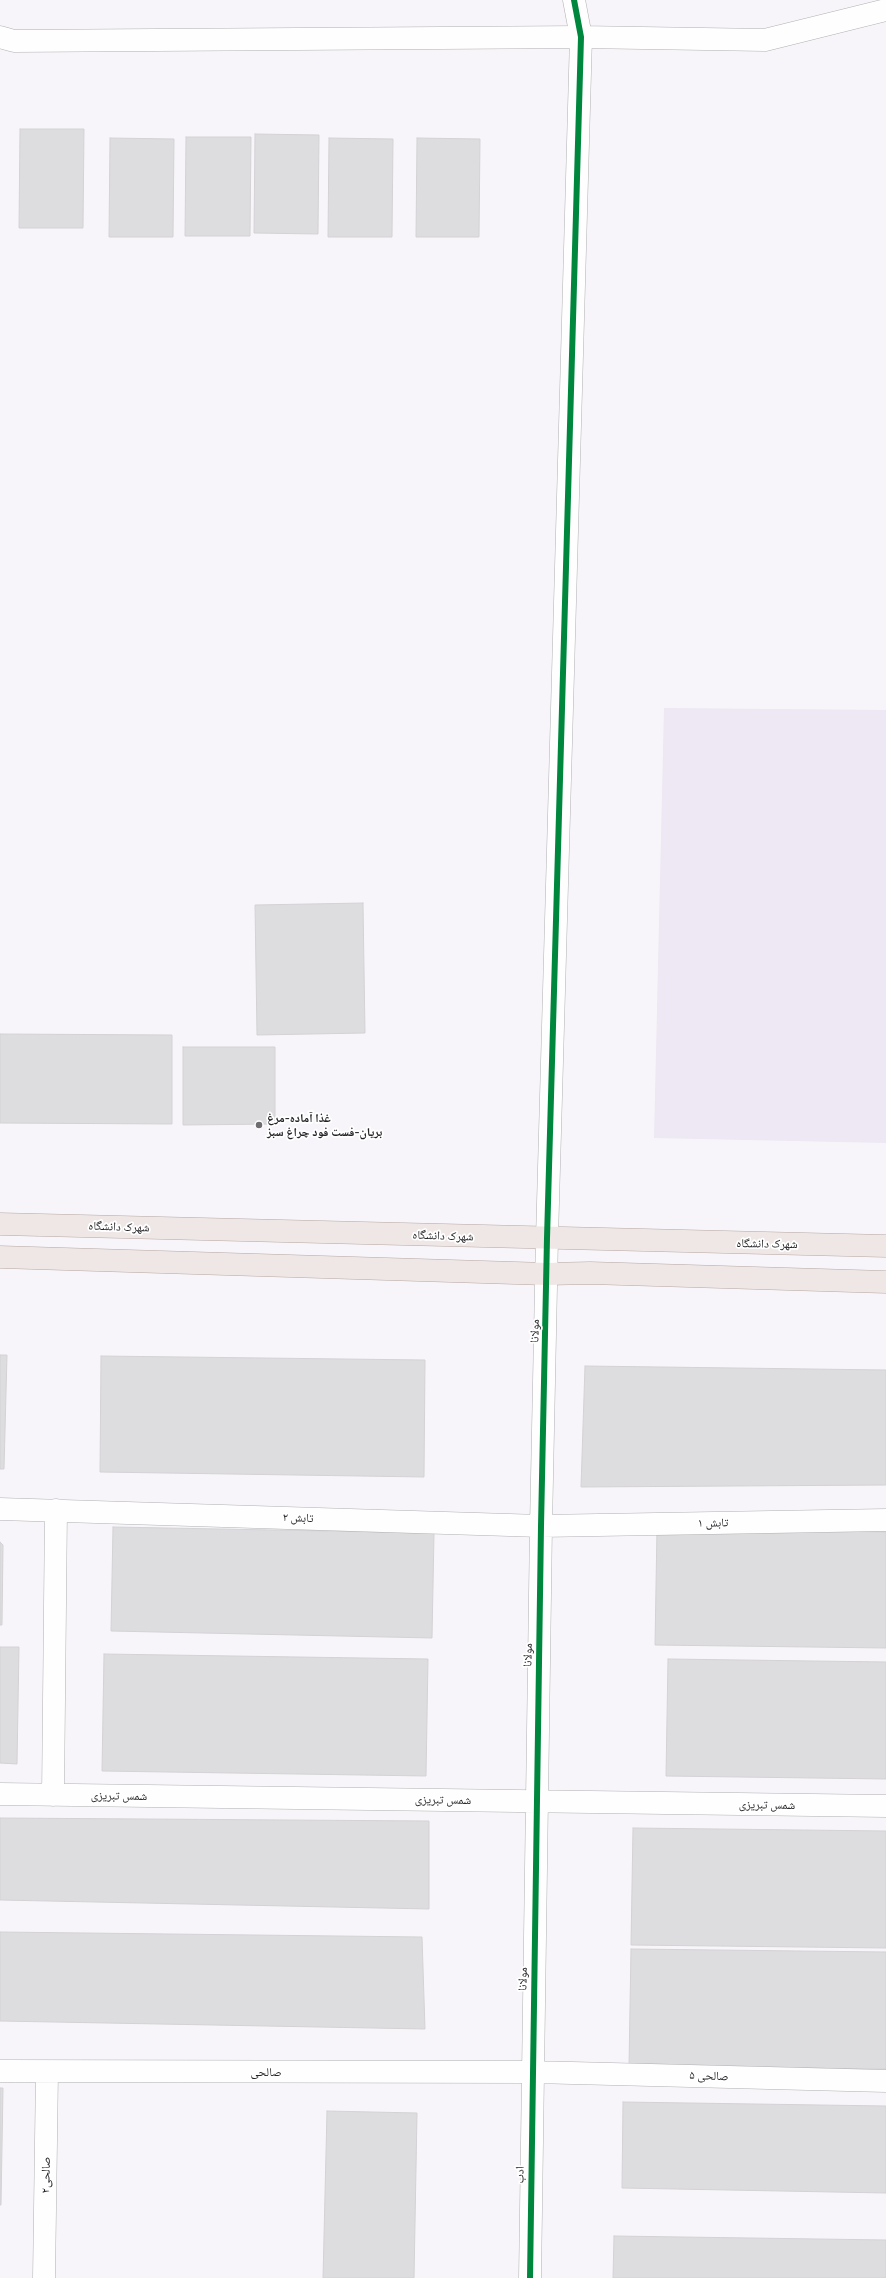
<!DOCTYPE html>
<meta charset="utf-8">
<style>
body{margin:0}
canvas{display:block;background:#f7f5f9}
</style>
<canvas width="886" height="2278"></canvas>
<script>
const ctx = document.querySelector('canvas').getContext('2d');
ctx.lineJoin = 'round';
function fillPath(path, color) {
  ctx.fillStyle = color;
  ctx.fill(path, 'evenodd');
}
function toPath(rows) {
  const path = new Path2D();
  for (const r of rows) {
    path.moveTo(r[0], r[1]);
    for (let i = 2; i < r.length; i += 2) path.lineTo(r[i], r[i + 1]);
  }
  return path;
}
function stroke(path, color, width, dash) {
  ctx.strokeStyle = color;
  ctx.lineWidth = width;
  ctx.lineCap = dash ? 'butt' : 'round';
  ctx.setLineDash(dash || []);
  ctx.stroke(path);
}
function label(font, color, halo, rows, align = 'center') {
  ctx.font = font + ' Cabin,"Noto Naskh Arabic",sans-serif';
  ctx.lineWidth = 3.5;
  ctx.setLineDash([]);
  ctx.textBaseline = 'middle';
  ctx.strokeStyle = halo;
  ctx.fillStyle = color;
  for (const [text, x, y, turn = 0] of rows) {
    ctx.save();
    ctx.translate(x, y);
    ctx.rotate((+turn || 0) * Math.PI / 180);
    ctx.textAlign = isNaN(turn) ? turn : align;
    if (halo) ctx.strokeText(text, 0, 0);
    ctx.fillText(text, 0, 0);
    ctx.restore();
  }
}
fillPath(toPath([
 [664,708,886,710,886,1143,654,1138]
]), '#ede8f3');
const building = toPath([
 [20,129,84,129,83,228,19,228,20,129],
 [255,134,319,135,318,234,254,233,255,134],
 [186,137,251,137,250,236,185,236,186,137],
 [110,138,174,139,173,237,109,237,110,138],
 [329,138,393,139,392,237,328,237,329,138],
 [417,138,480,139,479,237,416,237,417,138],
 [363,903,365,1033,257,1035,255,905,363,903],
 [0,1034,172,1035,172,1124,0,1123,0,1034],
 [183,1047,275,1047,275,1124,183,1125,183,1047],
 [0,1355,7,1355,4,1469,0,1469,0,1355],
 [101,1356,425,1360,424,1477,100,1472,101,1356],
 [585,1366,886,1370,886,1485,581,1487,585,1366],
 [113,1527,434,1533,432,1638,111,1631,113,1527],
 [657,1528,886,1532,886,1648,655,1645,657,1528],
 [0,1542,3,1545,2,1625,0,1625,0,1542],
 [0,1647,19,1647,17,1764,0,1763,0,1647],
 [104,1654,428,1659,426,1776,102,1771,104,1654],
 [668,1659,886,1662,886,1779,666,1776,668,1659],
 [0,1818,429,1821,429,1909,0,1900,0,1818],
 [633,1828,886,1831,886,1948,631,1945,633,1828],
 [0,1932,422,1937,425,2029,0,2021,0,1932],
 [631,1949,886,1952,886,2069,629,2066,631,1949],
 [0,2088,3,2088,1,2205,0,2205,0,2088],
 [623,2102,886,2106,886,2193,622,2188,623,2102],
 [327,2111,417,2113,414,2278,323,2278,327,2111],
 [614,2236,886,2240,886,2278,613,2278,614,2236]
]);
fillPath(building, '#dddcde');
stroke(building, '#d4d2d5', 1);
const street = toPath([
 [574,0,581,37],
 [0,1509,541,1526,886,1520],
 [0,1794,886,1806],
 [53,1795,56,1510],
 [0,2071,533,2072,886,2081],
 [44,2278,47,2072],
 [530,2278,541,1526,547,1238]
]);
const secondary = toPath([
 [0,37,14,41,581,37,765,40,886,10],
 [547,1238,581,37]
]);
const primary = toPath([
 [0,1224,886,1246],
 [0,1257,547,1274,590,1273,886,1282]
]);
stroke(street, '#b1b0b3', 23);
stroke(secondary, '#b1b0b3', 23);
stroke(primary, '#b6a8a5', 23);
stroke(street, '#fefefe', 22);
stroke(secondary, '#fefefe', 22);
stroke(primary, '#eee7e5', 22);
stroke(toPath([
 [530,2278,541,1526,547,1238,581,37,574,0]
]), '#00873e', 6);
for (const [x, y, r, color] of [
 [259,1125,4,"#6e6c70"]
]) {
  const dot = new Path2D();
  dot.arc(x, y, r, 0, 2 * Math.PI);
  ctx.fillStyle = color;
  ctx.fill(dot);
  stroke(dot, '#fff', 1.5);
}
label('bold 12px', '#242326', '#fff', [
 ["غذا آماده-مرغ",267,1118],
 ["بریان-فست فود چراغ سبز",267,1132]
], 'left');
label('12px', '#242326', '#fff', [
 ["شهرک دانشگاه",119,1227,2],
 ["شهرک دانشگاه",443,1236,2],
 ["شهرک دانشگاه",767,1244,1],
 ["مولانا",535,1331,-89],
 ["تابش ۲",298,1518,2],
 ["تابش ۱",713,1523,-1],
 ["مولانا",528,1655,-89],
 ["شمس تبریزی",119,1796,1],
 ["شمس تبریزی",443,1800,1],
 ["شمس تبریزی",767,1805,1],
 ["مولانا",523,1979,-89],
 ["صالحی",266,2072],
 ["صالحی ۵",709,2076,2],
 ["صالحی۲",46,2175,-89],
 ["ادب",520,2175,-89]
]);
</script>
